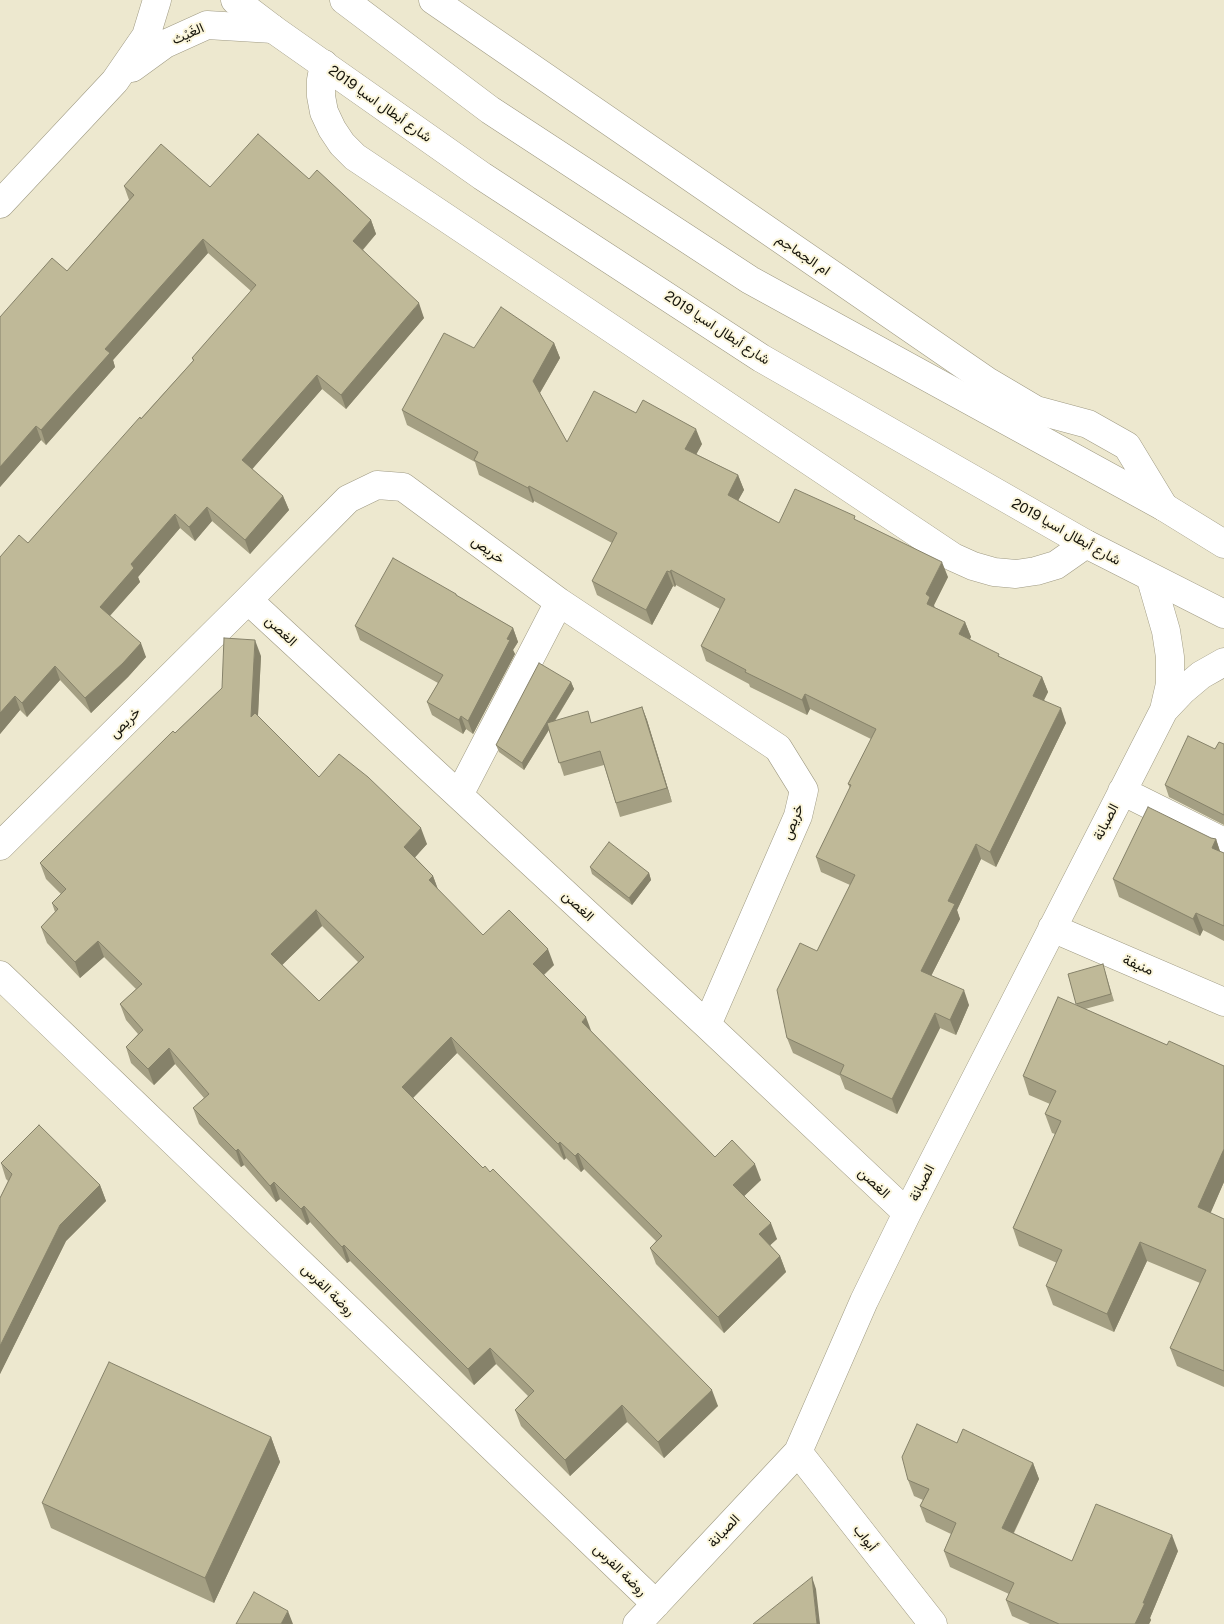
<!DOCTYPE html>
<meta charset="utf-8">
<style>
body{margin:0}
canvas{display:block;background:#ede8cf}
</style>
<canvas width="1224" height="1624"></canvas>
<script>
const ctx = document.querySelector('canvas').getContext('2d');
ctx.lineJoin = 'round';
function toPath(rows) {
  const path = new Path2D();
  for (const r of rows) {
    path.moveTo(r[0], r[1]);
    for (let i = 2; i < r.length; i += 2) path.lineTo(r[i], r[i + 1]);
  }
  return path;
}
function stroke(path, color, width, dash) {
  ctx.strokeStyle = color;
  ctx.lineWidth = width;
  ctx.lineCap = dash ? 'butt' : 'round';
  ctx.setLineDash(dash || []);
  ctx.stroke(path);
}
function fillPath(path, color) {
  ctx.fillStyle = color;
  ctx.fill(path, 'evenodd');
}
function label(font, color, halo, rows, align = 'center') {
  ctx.font = font + ' "Public Sans",Vazirmatn,sans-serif';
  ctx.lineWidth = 4;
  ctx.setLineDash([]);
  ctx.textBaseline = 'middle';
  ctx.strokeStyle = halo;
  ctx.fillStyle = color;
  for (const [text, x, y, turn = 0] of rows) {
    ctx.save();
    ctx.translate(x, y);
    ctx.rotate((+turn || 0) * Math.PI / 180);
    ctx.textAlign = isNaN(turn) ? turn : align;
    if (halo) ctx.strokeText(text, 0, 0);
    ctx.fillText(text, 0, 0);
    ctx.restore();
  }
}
const minor = toPath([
 [433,0,987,381,1036,410,1088,424,1127,446,1164,507],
 [324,64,321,80,321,96,324,112,332,129,342,144,355,157,953,557,973,566,994,572,1016,574,1036,571,1056,565,1086,544],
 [132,68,165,44,207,25,273,29],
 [0,204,115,81,146,36,157,0],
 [1151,579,1166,631,1170,657,1170,684,1164,710],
 [248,600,707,1025,907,1213],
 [1122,791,1224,842],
 [459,795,559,602],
 [0,846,248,600,348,499,377,485,403,487,559,602,778,748,804,790,798,816,707,1025],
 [1052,928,1224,1002],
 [0,975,656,1604],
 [798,1452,933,1624],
 [637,1624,798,1452,864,1301,907,1213,1164,710,1182,691,1201,675,1224,662]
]);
const major = toPath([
 [235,0,273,29,482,176,761,358,1086,544,1224,614],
 [344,0,490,110,750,280,1164,507,1224,544]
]);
stroke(minor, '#9f9a83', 29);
stroke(major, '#9f9a83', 29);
stroke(minor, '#fff', 28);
stroke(major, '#fff', 28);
fillPath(toPath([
 [309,179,371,220,376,234,363,250,424,318,346,409,322,389,252,469,283,496,289,510,250,554,212,521,195,541,180,528,138,577,140,582,110,616,146,657,128,677,91,713,60,680,27,717,20,710,0,734,0,557,28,543,193,361,192,358,251,291,208,253,113,360,115,367,46,445,41,440,0,487,0,317,67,271,129,200,124,186,210,187],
 [554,343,560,358,540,393,567,442,636,413,702,444,696,454,738,475,744,490,738,500,779,523,857,521,948,577,934,605,934,607,965,622,971,637,969,640,1000,657,1042,677,1048,692,1044,700,1066,723,996,867,981,859,957,910,960,919,931,976,969,1005,956,1035,940,1028,897,1114,845,1089,840,1076,793,1053,787,1038,817,951,850,885,821,872,816,857,850,788,848,784,871,739,810,709,807,715,750,687,749,684,706,661,701,646,720,609,676,585,675,587,673,586,652,625,597,595,592,581,612,543,534,501,533,503,479,475,475,462,407,425,402,410,474,348],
 [456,594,457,596,513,628,518,642,513,650,515,654,473,734,466,729,463,734,432,715,427,702,438,683,360,640,355,626],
 [261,656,258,716,319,777,427,844,415,857,433,876,438,890,483,935,554,965,544,975,591,1031,715,1157,761,1180,744,1196,777,1239,770,1245,780,1256,786,1272,724,1333,656,1264,650,1248,656,1241,584,1169,581,1172,566,1158,564,1160,457,1053,413,1098,718,1406,664,1458,627,1422,570,1476,521,1426,515,1410,528,1396,496,1364,474,1385,350,1261,347,1263,310,1222,307,1225,280,1199,276,1202,244,1165,241,1167,199,1124,193,1108,204,1098,175,1064,154,1085,131,1063,126,1047,138,1034,126,1020,120,1004,136,989,104,957,80,978,47,943,41,927,55,912,52,903,61,894,46,879,40,863,222,688],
 [322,926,358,962,319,1001,282,965],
 [571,682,574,689,555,721,592,723,642,707,647,720,672,802,620,817,604,765,564,776,549,730,524,770,499,752,496,745],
 [1224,744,1224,825,1169,797,1165,785,1215,749],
 [1211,838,1216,839,1220,852,1224,853,1224,941,1203,930,1200,936,1119,897,1113,879],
 [590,867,649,873,651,880,632,905,592,874],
 [1105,971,1114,1001,1085,1009,1167,1045,1224,1066,1224,1182,1210,1213,1224,1219,1224,1387,1177,1366,1170,1348,1200,1283,1147,1261,1114,1332,1053,1305,1046,1286,1057,1263,1019,1246,1013,1228,1055,1134,1052,1133,1045,1114,1050,1104,1029,1095,1023,1076,1077,1006,1068,974],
 [1,1163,100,1185,106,1201,66,1241,0,1374,0,1198,8,1181,6,1179],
 [271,1437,280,1462,214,1603,51,1528,42,1503],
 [957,1443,1033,1463,1039,1479,1014,1533,1072,1561,1178,1551,1150,1618,1151,1620,1149,1624,1030,1624,1012,1616,1006,1600,1009,1594,950,1567,944,1551,951,1534,926,1522,920,1506,923,1500,914,1496,908,1480]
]), '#a49f83');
fillPath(toPath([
 [371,220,376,234,358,255,353,241],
 [203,239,208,253,113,360,115,367,46,445,41,430,105,349],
 [419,303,424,318,346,409,341,395],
 [554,343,560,358,538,396,533,381],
 [317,375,322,389,248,474,242,460],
 [36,426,41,440,0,487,0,467],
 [696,429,702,444,691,464,685,449],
 [738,475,744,490,733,510,728,495],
 [529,486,534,501,533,503,528,488],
 [283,496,289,510,250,554,245,540],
 [207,507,212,521,195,541,189,527],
 [175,514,180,528,138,577,140,582,105,621,100,607,131,564],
 [942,562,948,577,934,605,936,611,927,604,926,594],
 [671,570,676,585,675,587,670,572],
 [667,571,673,586,652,625,646,610],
 [965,622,971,637,965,649,959,634],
 [513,628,518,642,513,650,515,654,473,734,468,721,507,639],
 [255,640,261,656,257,733,251,717],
 [141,643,146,657,128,677,91,713,85,698],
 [55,666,60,680,27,717,22,703],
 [1042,677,1048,692,1039,710,1033,696],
 [571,682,574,689,524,770,522,763],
 [805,694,810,709,807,715,802,700],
 [15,696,20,710,0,734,0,713],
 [642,707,647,720,672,802,667,788],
 [1061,708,1066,723,996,867,990,852],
 [461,716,466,729,463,734,459,720],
 [421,828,427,844,410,863,404,847],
 [1216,839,1222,857,1212,848],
 [976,844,981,859,957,910,960,919,926,986,921,971,948,901],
 [649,873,651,880,632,905,629,898],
 [433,876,439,892,429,880],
 [316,910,322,926,277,970,271,954],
 [1196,913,1203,930,1200,936,1193,919],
 [98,941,104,957,80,978,75,962],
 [548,949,554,965,538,980,533,964],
 [964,990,969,1005,956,1035,950,1020],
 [935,1013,940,1028,897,1114,892,1099],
 [586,1017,592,1033,582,1022],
 [451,1037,457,1053,408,1103,402,1087],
 [169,1048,175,1064,154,1085,148,1069],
 [560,1142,566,1158,564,1160,558,1144],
 [238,1149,244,1165,241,1167,236,1151],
 [1224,1149,1224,1182,1205,1226,1198,1207],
 [578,1153,584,1169,581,1172,575,1156],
 [755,1164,761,1180,739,1201,733,1185],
 [274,1182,280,1199,276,1202,270,1186],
 [100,1185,106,1201,66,1241,0,1374,0,1346,60,1225],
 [304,1206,310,1222,307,1225,301,1209],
 [771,1223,777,1239,765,1250,759,1234],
 [1140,1242,1147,1261,1114,1332,1107,1314],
 [344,1245,350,1261,347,1263,342,1247],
 [780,1256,786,1272,724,1333,718,1317],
 [490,1348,496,1364,474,1385,468,1369],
 [712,1390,718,1406,664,1458,658,1442],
 [622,1405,627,1422,570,1476,565,1460],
 [271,1437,280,1462,214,1603,205,1578],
 [1033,1463,1039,1479,1008,1544,1002,1528],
 [1172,1535,1178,1551,1150,1618,1151,1620,1149,1624,1135,1624,1143,1603],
 [812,1577,816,1589,820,1624,817,1624],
 [288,1611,293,1624,281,1624]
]), '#86826a');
const building = toPath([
 [258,134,309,179,317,170,371,220,353,241,419,303,341,395,317,375,242,460,283,496,245,540,207,507,189,527,175,514,131,564,134,568,100,607,141,643,123,663,85,698,55,666,22,703,15,696,0,713,0,557,19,535,28,543,140,417,141,419,194,360,192,358,256,285,203,239,105,349,110,353,41,430,36,426,0,467,0,317,52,258,67,271,134,195,124,186,161,144,210,187,258,134],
 [501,307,554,343,533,381,567,442,594,391,636,413,643,400,696,429,685,449,738,475,728,495,779,523,795,489,855,516,854,519,942,562,926,594,930,597,927,604,965,622,959,634,999,654,998,656,1042,677,1033,696,1061,708,990,852,976,844,948,901,955,904,921,971,964,990,950,1020,935,1013,892,1099,840,1074,844,1065,787,1038,777,990,800,943,817,951,855,875,816,857,851,785,848,784,876,729,805,694,802,700,745,672,746,670,701,646,725,599,671,570,670,572,667,571,646,610,592,581,617,533,529,486,528,488,474,460,478,452,402,410,444,333,474,348,501,307],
 [393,558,456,594,456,595,513,628,507,639,510,640,468,721,461,716,459,720,427,702,443,675,355,626,393,558],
 [224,638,255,640,251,717,255,713,319,777,339,754,368,777,421,828,404,847,433,876,429,880,483,935,509,910,548,949,533,964,586,1017,582,1022,715,1157,732,1140,755,1164,733,1185,771,1223,759,1234,780,1256,718,1317,650,1248,662,1236,578,1153,575,1156,560,1142,558,1144,451,1037,402,1087,483,1168,485,1166,490,1172,493,1169,712,1390,658,1442,622,1405,565,1460,515,1410,534,1391,490,1348,468,1369,344,1245,342,1247,304,1206,301,1209,274,1182,270,1186,238,1149,236,1151,193,1108,209,1094,169,1048,148,1069,126,1047,143,1030,120,1004,142,984,98,941,75,962,41,927,58,909,52,903,66,889,40,863,173,731,175,733,222,688,224,638],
 [316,910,364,957,319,1001,271,954,316,910],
 [539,663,571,682,522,763,496,745,539,663],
 [642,707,667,788,616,803,600,751,559,763,547,723,588,711,591,723,642,707],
 [1188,736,1215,749,1219,742,1224,744,1224,815,1165,785,1188,736],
 [1148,807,1211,838,1216,839,1212,848,1224,853,1224,926,1196,913,1193,919,1113,879,1148,807],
 [609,842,649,873,629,898,590,867,609,842],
 [1103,964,1111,994,1076,1004,1068,974,1103,964],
 [1058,997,1167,1045,1169,1041,1224,1066,1224,1149,1198,1207,1224,1219,1224,1371,1170,1348,1206,1270,1140,1242,1107,1314,1046,1286,1062,1250,1013,1228,1061,1121,1045,1114,1056,1091,1023,1076,1058,997],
 [39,1125,100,1185,60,1225,0,1346,0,1198,12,1174,1,1163,39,1125],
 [109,1362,271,1437,205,1578,42,1503,109,1362],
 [917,1424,957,1443,963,1429,1033,1463,1002,1528,1072,1561,1096,1504,1172,1535,1143,1603,1145,1603,1135,1624,1059,1624,1006,1600,1014,1583,944,1551,956,1523,920,1506,929,1489,908,1480,902,1457,917,1424],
 [812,1577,817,1624,753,1624,812,1577],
 [254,1592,288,1611,281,1624,236,1624,254,1592]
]);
fillPath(building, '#bfb998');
stroke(building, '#86826a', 1);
label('14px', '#16140b', '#fbf6dc', [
 ["الغَيْث",188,34,-24],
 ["شارع أبطال اسيا 2019",380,104,35],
 ["ام الجماجم",803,255,34],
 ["شارع أبطال اسيا 2019",717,328,33],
 ["شارع أبطال اسيا 2019",1066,532,29],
 ["خريص",488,550,36],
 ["الغصن",281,631,43],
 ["خريص",125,723,-45],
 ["خريص",793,822,-70],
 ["الصبانة",1106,822,-63],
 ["الغصن",578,906,43],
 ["منيفة",1138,965,23],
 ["الغصن",874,1183,43],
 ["الصبانة",922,1183,-63],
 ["روضة الفرس",328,1290,44],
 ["الصبانة",724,1531,-47],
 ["أبواب",865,1538,52],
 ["روضة الفرس",620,1570,44]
]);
</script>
